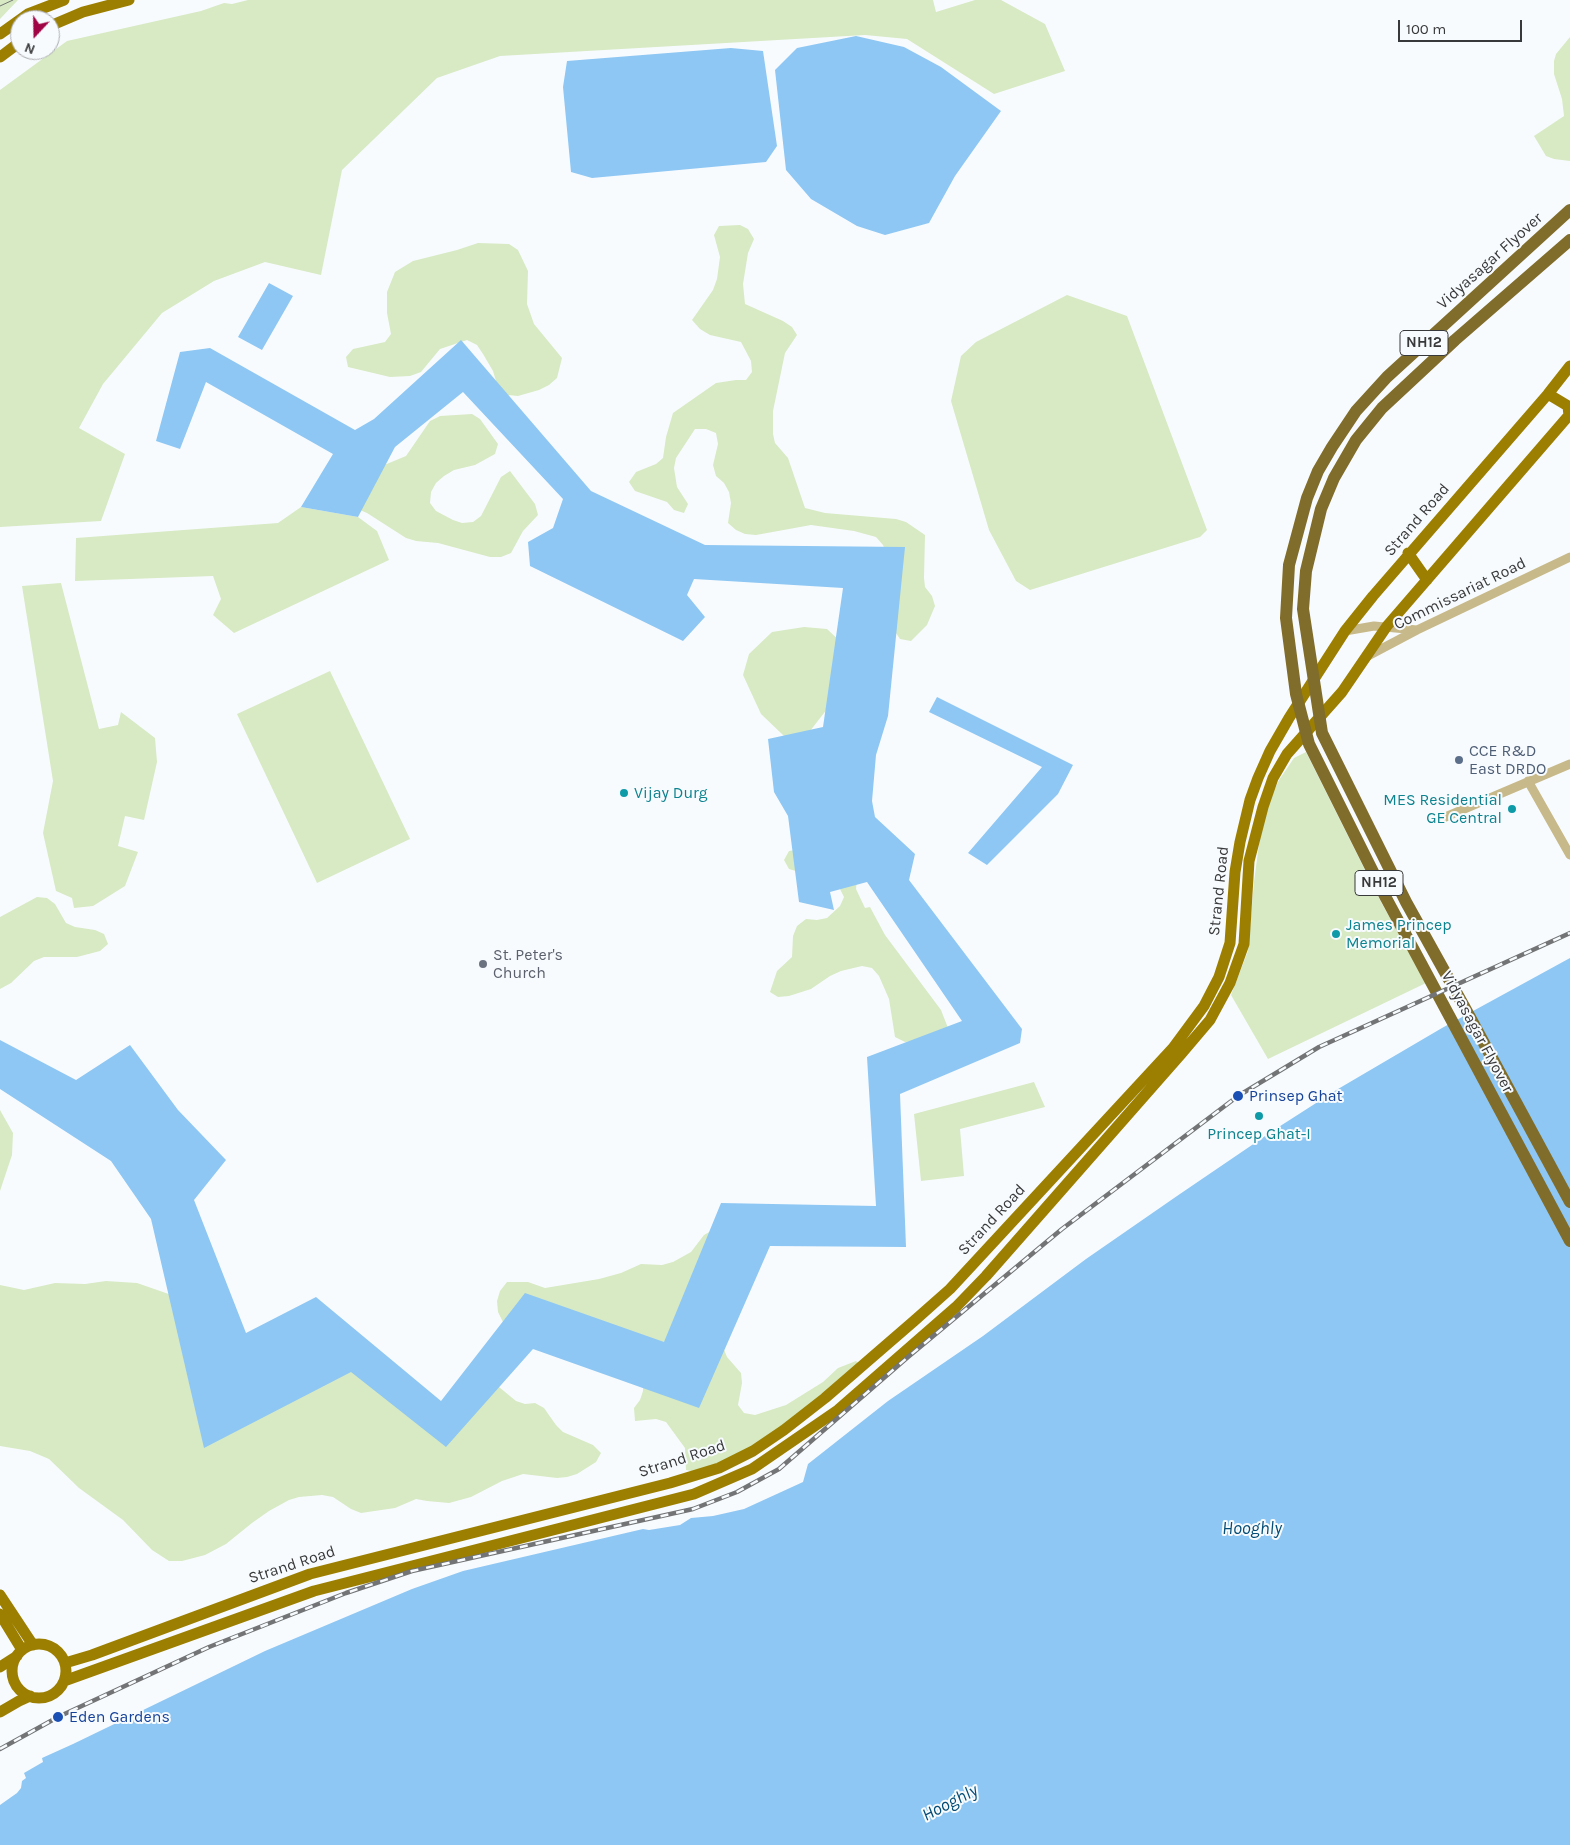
<!DOCTYPE html>
<style>
body{margin:0}
#map{position:relative;width:1570px;height:1845px;overflow:hidden;background:#f8fbfe;font-family:Karla,sans-serif}
canvas{display:block}
.north{position:absolute;left:10px;top:10px;width:50px;height:50px;box-sizing:border-box;background:#f8fbfe;border:1px solid #abadb0;border-radius:50%;rotate:201deg;font-size:14px;font-weight:700;line-height:20px;text-align:center;color:#38393a}
.north::after{content:'';display:block;margin:auto;width:18px;height:22px;background:#a00444;clip-path:polygon(50% 0,100% 100%,50% 72%,0 100%)}
.scale{position:absolute;left:1398px;top:20px;width:124px;height:22px;box-sizing:border-box;border:2px solid #38393a;border-top:0;padding-left:6px;font-size:15px;line-height:18px;white-space:nowrap;color:#38393a;-webkit-text-stroke:4px #f8fbfe;paint-order:stroke}
</style>
<div id="map">
<canvas width="1570" height="1845"></canvas>
<div class="north">N</div>
<div class="scale">100 m</div>
</div>
<script>
const ctx = document.querySelector('canvas').getContext('2d');
ctx.lineJoin = 'round';
function fillPath(path, color) {
  ctx.fillStyle = color;
  ctx.fill(path, 'evenodd');
}
function toPath(rows) {
  const path = new Path2D();
  for (const r of rows) {
    if (r.length === 3) {
      path.moveTo(r[0] + r[2], r[1]);
      path.arc(r[0], r[1], r[2], 0, 2 * Math.PI);
      continue;
    }
    path.moveTo(r[0], r[1]);
    for (let i = 2; i < r.length; i += 2) path.lineTo(r[i], r[i + 1]);
  }
  return path;
}
function stroke(path, color, width, dash) {
  ctx.strokeStyle = color;
  ctx.lineWidth = width;
  ctx.lineCap = dash ? 'butt' : 'round';
  ctx.setLineDash(dash || []);
  ctx.stroke(path);
}
function label(font, color, halo, rows, align = 'center') {
  ctx.font = font + ' Karla,sans-serif';
  ctx.lineWidth = 4;
  ctx.setLineDash([]);
  ctx.textBaseline = 'middle';
  ctx.strokeStyle = halo;
  ctx.fillStyle = color;
  for (const [text, x, y, turn = 0] of rows) {
    ctx.save();
    ctx.translate(x, y);
    ctx.rotate((+turn || 0) * Math.PI / 180);
    ctx.textAlign = isNaN(turn) ? turn : align;
    if (halo) ctx.strokeText(text, 0, 0);
    ctx.fillText(text, 0, 0);
    ctx.restore();
  }
}
fillPath(toPath([
 [0,0,18,0,0,19],
 [248,0,933,0,936,12,975,0,1001,0,1045,24,1065,71,994,94,907,39,865,35,500,56,437,78,342,170,321,275,265,262,214,281,162,313,103,384,79,428,125,454,101,521,0,527,0,90,67,41,201,11,224,3,232,4],
 [1570,37,1570,161,1554,159,1546,156,1534,136,1564,116,1562,99,1554,74,1554,61,1556,54],
 [740,225,748,229,754,239,748,253,743,284,745,304,783,321,792,327,797,335,785,353,773,411,773,434,775,443,788,458,805,508,825,513,896,519,906,522,925,535,924,578,925,587,932,596,935,606,927,625,911,641,900,639,894,630,887,555,883,545,876,537,854,531,811,525,756,535,745,534,736,530,728,523,731,503,729,492,724,483,716,476,713,465,718,444,716,433,706,429,695,429,676,458,674,468,677,487,688,504,684,513,674,510,667,502,635,491,629,482,636,472,656,464,663,458,666,437,673,413,716,383,736,380,746,380,752,372,751,361,741,342,710,335,700,329,692,320,713,290,717,279,720,257,714,235,719,226],
 [478,243,509,244,518,250,528,271,527,304,534,324,562,358,557,378,549,385,539,390,518,396,508,395,499,391,493,371,483,354,477,345,467,340,440,349,421,372,410,376,390,377,348,367,346,357,353,349,385,342,391,334,387,313,387,292,395,272,413,261,457,250],
 [1067,295,1127,316,1207,530,1200,537,1030,590,1016,581,989,530,951,401,961,356,976,342],
 [472,414,480,419,498,444,495,454,475,465,454,470,444,476,436,483,431,492,430,503,436,511,453,520,462,523,473,522,481,516,501,477,510,471,535,504,538,515,523,531,511,553,501,557,490,557,438,543,416,541,406,538,367,513,348,505,377,468,406,456,430,421,440,416],
 [301,507,358,517,377,531,389,560,234,633,213,615,221,599,213,576,75,581,76,538,278,523],
 [61,583,99,729,118,725,121,712,155,738,157,762,144,820,125,816,118,846,138,852,125,886,93,906,74,908,72,898,56,891,43,833,53,781,22,586],
 [804,627,827,629,842,643,831,704,803,740,784,736,761,714,743,675,749,654,772,632],
 [330,671,410,839,317,883,237,714],
 [1306,752,1381,902,1426,983,1268,1059,1231,995,1248,951,1254,882,1263,814,1279,780,1294,758],
 [841,842,857,879,856,889,865,908,870,907,885,935,941,1010,948,1028,941,1038,905,1042,895,1037,889,999,879,976,872,968,862,966,841,971,830,976,811,989,789,996,778,997,770,992,777,971,792,957,793,936,797,926,806,919,817,920,827,918,840,906,844,897,839,887,830,881,789,869,784,860,789,851],
 [37,897,47,898,55,904,66,923,75,927,95,930,104,934,108,944,100,951,77,957,44,957,34,961,11,983,0,989,0,917],
 [1034,1082,1045,1107,960,1129,964,1176,921,1181,914,1114],
 [0,1110,13,1133,12,1155,0,1191],
 [723,1224,723,1347,727,1357,741,1373,742,1383,738,1405,744,1413,755,1415,786,1405,823,1382,838,1368,856,1361,864,1368,858,1377,778,1437,697,1472,686,1470,685,1448,666,1422,656,1419,635,1421,634,1408,640,1400,643,1391,643,1380,521,1334,503,1322,498,1312,497,1301,500,1291,507,1282,528,1282,545,1288,599,1279,621,1273,641,1264,662,1265,673,1262,691,1252,704,1235],
 [106,1281,137,1283,186,1300,222,1339,278,1333,435,1411,490,1383,499,1387,516,1401,525,1404,535,1403,544,1408,556,1425,563,1432,593,1445,601,1453,596,1462,577,1474,567,1477,557,1478,523,1474,502,1481,471,1497,449,1503,427,1501,416,1499,395,1508,361,1513,351,1509,333,1497,322,1495,299,1497,289,1500,269,1511,252,1523,226,1544,205,1555,182,1561,169,1561,152,1550,123,1520,79,1488,49,1459,30,1451,0,1446,0,1285,24,1290,55,1283,85,1284]
]), '#d7eac4');
fillPath(toPath([
 [856,36,904,47,941,67,1001,111,955,176,929,223,885,235,857,226,811,199,786,170,775,70,797,48],
 [731,48,763,51,777,146,766,162,592,178,571,172,563,87,567,61],
 [269,283,293,296,262,350,238,337],
 [461,340,591,491,705,545,905,547,888,716,876,755,872,801,875,817,915,854,909,880,1022,1029,1020,1043,900,1094,906,1247,770,1246,699,1408,533,1349,446,1447,351,1372,204,1448,151,1219,111,1161,0,1089,0,1040,76,1080,130,1045,178,1110,226,1160,194,1200,246,1333,316,1297,441,1401,525,1293,664,1342,721,1203,876,1206,867,1057,962,1021,867,882,830,892,834,910,799,902,788,816,774,792,768,739,823,727,843,588,694,579,687,595,705,617,683,641,530,566,528,542,553,528,563,499,463,392,395,447,358,517,301,507,333,454,206,382,180,449,156,441,180,352,210,348,355,430,374,419],
 [937,697,1073,765,1058,794,987,865,968,853,1042,767,929,712],
 [1570,958,1570,1845,0,1845,0,1805,17,1793,21,1788,22,1781,26,1778,24,1773,43,1762,42,1758,73,1744,265,1651,412,1589,463,1571,643,1529,649,1530,680,1525,691,1518,713,1516,744,1509,803,1482,808,1464,888,1401,983,1336,1086,1259,1177,1196,1274,1130,1338,1089,1442,1028]
]), '#8ec7f3');
stroke(toPath([
 [1345,631,1374,626,1417,630],
 [1366,657,1417,630,1570,557],
 [1528,781,1570,855],
 [1443,818,1570,764]
]), '#c7b989', 9);
stroke(toPath([
 [50,26,83,12,129,0],
 [0,34,28,14,64,0],
 [0,57,20,42],
 [1548,394,1568,406,1569,416],
 [1408,553,1427,580],
 [0,1595,33,1645],
 [0,1614,22,1650],
 [39,1671,27],
 [65,1663,92,1655,310,1574,670,1483,719,1468,753,1451,784,1430,825,1398,914,1321,950,1289,1173,1048,1204,1006,1219,977,1230,943,1235,872,1240,842,1250,800,1258,778,1270,751,1289,718,1345,631,1373,596,1548,394,1570,366],
 [0,1667,17,1656],
 [64,1681,314,1591,694,1494,752,1469,838,1410,956,1307,986,1276,1181,1054,1210,1020,1230,983,1244,944,1249,861,1263,807,1273,778,1287,754,1342,692,1387,626,1570,414],
 [0,1712,19,1701,30,1696]
]), '#9c7f00', 11);
stroke(toPath([
 [1570,210,1387,377,1356,411,1332,447,1318,471,1307,498,1289,565,1286,618,1296,694,1309,744,1386,898,1570,1241],
 [1570,240,1455,340,1382,408,1356,440,1334,478,1321,509,1306,571,1303,609,1322,733,1406,902,1466,1010,1570,1202]
]), '#806d2b', 12);
stroke(toPath([
 [0,6,13,0]
]), '#727475', 1);
const rail = toPath([
 [0,1749,58,1717,209,1647,346,1593,412,1571,693,1509,737,1492,779,1469,908,1357,1062,1229,1238,1096,1319,1047,1570,933]
]);
stroke(rail, '#727475', 4.5);
stroke(rail, '#f8fbfe', 2.5, [8]);
for (const [x, y, r, color] of [
 [1459,760,5,"#5c6f8a"],
 [624,793,5,"#0f9aa8"],
 [1512,809,5,"#0f9aa8"],
 [1336,934,5,"#0f9aa8"],
 [483,964,5,"#6b7280"],
 [1238,1096,6,"#1a4fb4"],
 [1259,1116,5,"#0f9aa8"],
 [58,1717,6,"#1a4fb4"]
]) {
  const dot = new Path2D();
  dot.arc(x, y, r, 0, 2 * Math.PI);
  ctx.fillStyle = color;
  ctx.fill(dot);
  stroke(dot, '#f8fbfe', 2);
}
for (const [x, y, w] of [
 [1424,343,48],
 [1379,883,48]
]) {
  const box = new Path2D();
  box.roundRect(x - w / 2, y - 12.5, w, 25, 4);
  ctx.fillStyle = '#f8fbfe';
  ctx.fill(box);
  stroke(box, '#38393a', 1);
}
label('bold 15px', '#38393a', null, [
 ["NH12",1424,343],
 ["NH12",1379,883]
]);
label('16px', '#38393a', '#f8fbfe', [
 ["Vidyasagar Flyover",1490,261,-42],
 ["Strand Road",1417,520,-49],
 ["Commissariat Road",1460,594,-26],
 ["Strand Road",1219,891,-84],
 ["Vidyasagar Flyover",1477,1032,62],
 ["Strand Road",992,1220,-47],
 ["Strand Road",682,1459,-18],
 ["Strand Road",292,1565,-18]
]);
label('16px', '#4e5e75', '#f8fbfe', [
 ["CCE R&D",1469,751],
 ["East DRDO",1469,769]
], 'left');
label('16px', '#0d838f', '#f8fbfe', [
 ["Vijay Durg",634,793],
 ["MES Residential",1502,800,"right"],
 ["GE Central",1502,818,"right"],
 ["James Princep",1346,925],
 ["Memorial",1346,943],
 ["Princep Ghat-I",1259,1134,"center"]
], 'left');
label('16px', '#5b616d', '#f8fbfe', [
 ["St. Peter's",493,955],
 ["Church",493,973]
], 'left');
label('16px', '#164399', '#f8fbfe', [
 ["Prinsep Ghat",1249,1096],
 ["Eden Gardens",69,1717]
], 'left');
label('italic 18px', '#044c75', '#f8fbfe', [
 ["Hooghly",1252,1529],
 ["Hooghly",950,1803,-27]
]);
</script>
